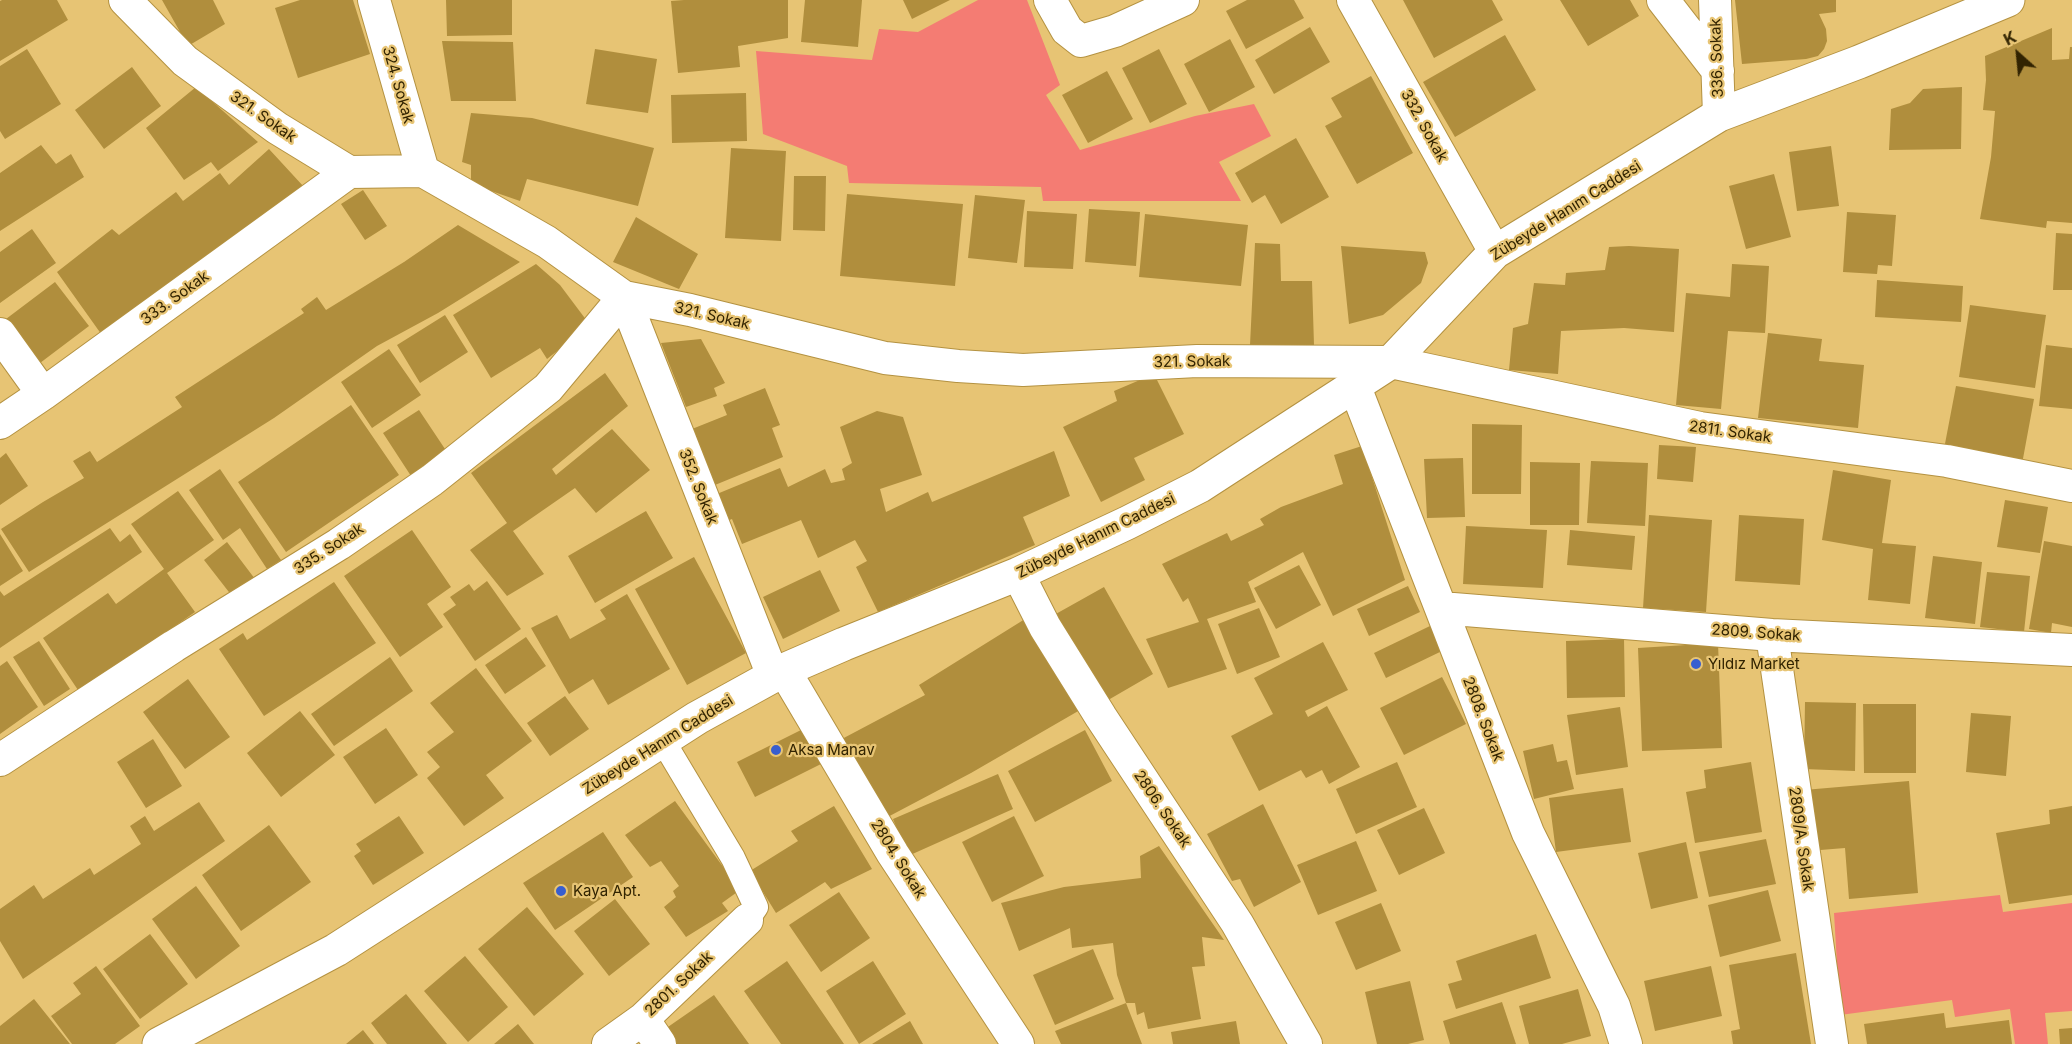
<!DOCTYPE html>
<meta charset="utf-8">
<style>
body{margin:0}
#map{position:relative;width:2072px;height:1044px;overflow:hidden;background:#e7c474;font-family:Inter,sans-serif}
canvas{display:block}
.north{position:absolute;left:1988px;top:24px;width:60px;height:60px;-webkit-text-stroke:4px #e7c474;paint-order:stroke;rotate:333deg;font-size:16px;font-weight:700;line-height:24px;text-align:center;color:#312301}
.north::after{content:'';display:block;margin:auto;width:21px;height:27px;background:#312301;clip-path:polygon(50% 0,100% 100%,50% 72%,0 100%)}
</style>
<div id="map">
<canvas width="2072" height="1044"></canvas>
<div class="north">K</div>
</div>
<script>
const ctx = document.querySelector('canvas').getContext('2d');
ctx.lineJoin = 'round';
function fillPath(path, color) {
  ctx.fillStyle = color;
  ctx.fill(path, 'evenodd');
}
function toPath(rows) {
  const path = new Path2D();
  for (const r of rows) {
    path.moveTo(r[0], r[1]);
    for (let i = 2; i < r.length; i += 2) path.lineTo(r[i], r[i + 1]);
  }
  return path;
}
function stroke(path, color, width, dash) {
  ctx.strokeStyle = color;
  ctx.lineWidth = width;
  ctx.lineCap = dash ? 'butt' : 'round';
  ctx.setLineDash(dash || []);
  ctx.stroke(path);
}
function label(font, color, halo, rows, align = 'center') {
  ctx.font = font + ' Inter,sans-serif';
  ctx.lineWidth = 4.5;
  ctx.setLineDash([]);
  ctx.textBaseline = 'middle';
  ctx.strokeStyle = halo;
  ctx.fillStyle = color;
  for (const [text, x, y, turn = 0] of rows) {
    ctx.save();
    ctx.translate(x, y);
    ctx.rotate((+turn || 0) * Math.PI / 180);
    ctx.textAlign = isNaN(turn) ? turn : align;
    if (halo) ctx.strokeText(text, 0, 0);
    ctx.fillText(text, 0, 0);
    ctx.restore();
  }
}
fillPath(toPath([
 [978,0,1027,0,1060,85,1046,95,1080,150,1195,116,1254,104,1271,136,1219,162,1241,201,1043,201,1041,187,849,183,847,166,763,134,756,51,872,60,879,29,918,32],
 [2000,895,2003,912,2072,903,2072,1011,2045,1013,2048,1044,2015,1044,2010,1009,1955,1017,1952,1000,1840,1015,1834,913]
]), '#f47c73');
fillPath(toPath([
 [2,0,57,0,68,20,0,61,0,1],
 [162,0,213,0,225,24,188,46],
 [300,0,353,0,370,54,298,78,275,8],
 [446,0,512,0,512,35,447,36],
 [684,0,788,0,788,38,738,46,740,67,678,73,671,1],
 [805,0,862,0,858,47,801,42],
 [903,0,950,0,912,19],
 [1247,0,1294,0,1304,18,1246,49,1226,11],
 [1403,0,1492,0,1503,20,1434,58],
 [1560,0,1630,0,1639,16,1588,46],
 [1735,0,1836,0,1836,12,1819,14,1826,29,1827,41,1824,49,1818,56,1806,59,1742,64],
 [1310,27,1330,62,1274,94,1255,60],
 [2052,28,2052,60,2069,59,2070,47,2072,47,2072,223,2047,221,2046,228,1980,219,1991,157,1995,111,1983,110,1986,80,1985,56],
 [1505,35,1536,90,1455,137,1423,82],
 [1230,39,1255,87,1209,112,1184,64],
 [442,41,513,42,516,101,451,101],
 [27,49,61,104,5,139,0,131,0,66],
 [595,49,657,59,648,113,586,104],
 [1159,49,1187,104,1150,123,1122,68],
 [132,67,161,106,104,149,75,110],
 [1107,71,1133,119,1088,143,1062,95],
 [1371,76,1413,153,1357,184,1325,126,1342,117,1331,98],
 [196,87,258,142,218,171,211,162,184,180,146,128],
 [1962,87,1961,149,1889,150,1891,109,1910,103,1923,89],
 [746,93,747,141,672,143,671,95],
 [471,113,532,118,654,148,638,206,527,179,520,201,471,184,471,165,462,162],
 [1296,138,1329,197,1281,224,1265,195,1252,203,1235,173],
 [41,145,56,164,71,154,84,177,0,231,0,173],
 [1831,146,1839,206,1797,211,1789,152],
 [731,148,786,151,781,241,725,238],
 [269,149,304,187,104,338,57,272,112,229,119,235,176,192,183,201,220,173,229,185],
 [1774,174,1791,237,1746,249,1729,186],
 [794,176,826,176,825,231,793,230],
 [363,190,387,226,365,240,341,204],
 [847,194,963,204,955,286,840,276],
 [975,195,1025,200,1017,263,968,258],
 [1089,209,1140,212,1136,266,1085,262],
 [1027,211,1077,214,1073,269,1024,267],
 [1847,212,1896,215,1892,266,1878,265,1877,274,1843,272],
 [1145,214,1248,225,1241,286,1139,277],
 [636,217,698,254,679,289,613,262],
 [458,225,520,262,438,313,377,346,274,418,29,572,1,529,43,502,84,478,73,461,90,451,97,462,182,407,175,397,304,313,301,309,317,297,326,310,404,262],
 [32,229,56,263,0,303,0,252],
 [2056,233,2072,234,2072,290,2053,290],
 [1255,243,1280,244,1281,281,1312,281,1314,345,1250,345],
 [1341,246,1425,252,1428,263,1421,283,1383,315,1349,324],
 [1629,246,1679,249,1674,332,1624,328,1561,331,1558,374,1509,370,1513,328,1528,324,1534,283,1565,285,1566,273,1605,270,1609,247],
 [536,264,560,285,590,325,547,359,540,348,491,378,453,315],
 [1732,264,1769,266,1765,333,1728,331,1721,409,1676,405,1686,293,1730,297],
 [1877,280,1963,286,1961,322,1875,317],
 [55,282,89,326,40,363,6,319],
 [1970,305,2046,315,2035,388,1959,377],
 [445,315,468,352,420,383,397,345],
 [1768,333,1822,339,1819,361,1864,365,1858,428,1758,418],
 [701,339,725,383,714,388,717,396,686,407,661,343],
 [2046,345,2072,348,2072,409,2039,406],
 [389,349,421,395,372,428,341,382],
 [605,373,628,406,552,469,556,475,612,429,650,470,596,513,575,488,513,531,544,574,507,596,470,550,507,523,471,473],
 [1154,374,1184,434,1134,458,1145,480,1101,502,1063,427,1117,401,1114,391],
 [1956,386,2034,399,2022,464,1944,449],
 [765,388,780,425,772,428,783,457,715,485,692,429,727,415,723,405],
 [351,405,399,475,286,552,238,482],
 [419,410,447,452,411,476,383,433],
 [877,411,903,417,922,475,880,489,886,512,928,492,932,502,1054,451,1070,496,1023,517,1035,545,878,612,856,567,867,561,855,540,818,558,801,520,742,544,732,519,722,523,712,496,780,468,788,487,825,469,831,483,845,480,842,469,852,463,840,427],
 [1472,424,1522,425,1521,494,1472,494],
 [1659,445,1696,447,1693,482,1657,479],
 [1362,446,1405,580,1333,616,1303,552,1248,582,1256,602,1207,619,1227,669,1168,688,1146,639,1199,622,1188,598,1183,602,1162,564,1227,533,1231,541,1264,525,1260,519,1281,507,1343,484,1334,455],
 [6,453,28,486,0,505,0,458],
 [1463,458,1465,517,1427,518,1424,459],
 [1591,461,1648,463,1645,526,1587,523],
 [1530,462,1580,463,1579,525,1530,525],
 [220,469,281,560,267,569,240,528,223,540,189,490],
 [1833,470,1891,480,1882,543,1916,546,1910,604,1868,600,1873,549,1822,540],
 [178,491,214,540,167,573,195,612,80,693,43,638,108,593,116,604,164,569,131,524],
 [2005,500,2048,507,2040,553,1997,547],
 [646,511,673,558,595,603,568,556],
 [1649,515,1712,520,1706,612,1643,608],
 [1739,515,1804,519,1800,585,1735,581],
 [1466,526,1547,530,1543,588,1463,584],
 [110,528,120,542,130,534,142,552,0,648,0,591,4,596],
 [412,530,451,587,427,604,443,627,400,657,344,576],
 [1570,530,1635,536,1632,570,1567,565],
 [0,534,23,571,0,586],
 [2044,541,2072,546,2072,627,2052,623,2051,633,2029,629],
 [227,542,255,579,232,596,204,560],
 [1933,556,1982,562,1975,624,1925,618],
 [694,557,746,653,687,685,635,589],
 [1299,565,1321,605,1276,629,1254,588],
 [820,570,840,611,783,639,763,597],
 [1987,572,2030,576,2024,632,1980,627],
 [487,581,521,629,475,661,443,614,456,605,450,597,469,584,474,591],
 [334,582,376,643,264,716,219,649,243,633,247,640],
 [1408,586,1420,612,1369,636,1357,609],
 [1104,587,1153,674,1103,703,1054,615],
 [627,594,670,669,608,705,593,679,569,694,531,628,557,615,570,639,606,619,600,610],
 [1259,608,1280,657,1237,674,1218,624],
 [1025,619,1080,710,971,773,882,820,840,740,925,695,919,685],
 [1430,626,1442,651,1386,678,1374,653],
 [526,637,546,666,505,694,485,665],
 [1624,639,1625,697,1567,698,1566,641],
 [39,641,70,689,44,706,13,657],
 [1323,642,1348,690,1305,711,1308,717,1327,706,1360,767,1329,784,1322,770,1306,778,1301,770,1259,791,1231,736,1273,714,1254,678],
 [1718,643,1722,748,1642,751,1638,648],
 [390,657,413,691,334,746,311,714],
 [7,661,38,707,0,734,0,666],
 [476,668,532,741,486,775,504,798,464,826,427,778,440,767,427,752,454,732,430,703],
 [1442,677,1466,724,1404,755,1380,708],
 [188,679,230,737,185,769,143,712],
 [565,696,589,729,550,756,527,723],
 [1805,702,1856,703,1855,771,1804,769],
 [1863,704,1916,704,1916,773,1864,773],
 [1620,707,1628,767,1576,775,1567,715],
 [300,711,335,755,281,797,247,753],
 [1971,713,2011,716,2006,776,1966,772],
 [386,728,418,775,375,804,343,757],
 [803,729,821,764,755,797,737,762],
 [1085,730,1112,781,1035,822,1008,771],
 [153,739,182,786,146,808,117,762],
 [1553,744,1557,762,1567,760,1574,789,1534,799,1523,751],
 [1397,762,1417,807,1356,834,1336,789],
 [1751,762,1762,832,1695,843,1686,792,1706,788,1704,770],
 [998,774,1013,809,908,856,893,819],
 [1909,781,1918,893,1849,899,1845,848,1808,851,1804,790],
 [1623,788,1631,842,1556,852,1549,798],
 [675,801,740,890,722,903,728,911,686,937,664,907,676,897,673,891,679,886,661,861,650,867,625,835],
 [199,802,225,841,23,979,0,941,0,909,34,885,43,899,90,868,94,875,141,844,130,826,145,816,154,831],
 [1263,804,1301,882,1254,907,1240,879,1232,881,1207,834],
 [834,806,872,869,831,889,825,882,776,913,750,871,798,841,791,831],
 [2072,806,2072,895,2009,904,1996,833,2050,824,2049,810],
 [1424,808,1445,853,1399,875,1377,830],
 [399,816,424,853,373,885,354,856,361,851,356,844],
 [1014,816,1044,876,992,902,962,842],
 [269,825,311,882,241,931,202,875],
 [603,832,633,877,555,930,523,883],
 [1766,839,1776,884,1709,897,1699,852],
 [1356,841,1377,891,1318,915,1297,865],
 [1686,842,1698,898,1651,909,1638,853],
 [1159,846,1224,940,1202,937,1205,966,1192,967,1201,1019,1148,1029,1144,1012,1137,1015,1135,1003,1126,1003,1142,1044,1061,1044,1055,1031,1126,1003,1117,975,1113,943,1072,948,1070,928,1019,951,1001,903,1064,887,1141,878,1140,856],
 [196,886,240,946,196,979,152,919],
 [1768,890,1781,941,1720,957,1708,905],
 [839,892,870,938,821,972,789,925],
 [615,899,650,944,609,976,574,931],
 [1381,903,1401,951,1356,970,1335,922],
 [527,907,584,974,534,1016,478,949],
 [150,934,188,984,140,1019,103,969],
 [1536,934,1551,978,1456,1009,1448,984,1462,980,1456,961],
 [1093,949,1114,999,1055,1025,1033,975],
 [1796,953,1811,1044,1733,1044,1731,1031,1740,1029,1729,965],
 [465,956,508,1007,468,1042,424,991],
 [787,961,844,1044,781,1044,744,991],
 [873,961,906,1014,859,1044,826,991],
 [96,966,140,1026,115,1044,72,1044,51,1016,81,994,73,983],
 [1711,966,1722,1016,1655,1031,1644,981],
 [1410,981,1424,1040,1408,1044,1377,1044,1365,992],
 [1578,989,1591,1036,1562,1044,1529,1044,1519,1006],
 [406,994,447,1044,387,1044,371,1023],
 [714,995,749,1044,676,1044,665,1029],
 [34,999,70,1044,0,1044,0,1026],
 [1502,1002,1516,1044,1450,1044,1443,1021],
 [1944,1013,1946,1028,2009,1020,2012,1044,1867,1044,1864,1024],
 [910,1021,923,1044,872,1044],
 [1236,1021,1240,1044,1173,1044,1171,1032],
 [518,1024,534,1044,494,1044],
 [2072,1028,2072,1044,2060,1044,2059,1029],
 [363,1030,374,1044,346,1044]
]), '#b08e3d');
const pedestrian = toPath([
 [663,741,733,858,756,907,747,920]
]);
const minor = toPath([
 [125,0,185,61,277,128,349,172,423,171,547,242,624,297,690,310,885,358,958,366,1023,370,1197,361,1391,362,1700,428,1947,461,2072,486],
 [374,0,423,171],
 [1050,0,1067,30,1081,41,1115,31,1183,0],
 [1353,0,1495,252],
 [1663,0,1718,71],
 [1715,0,1719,115],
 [0,334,43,394],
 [1355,387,1528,833,1614,1006,1626,1044],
 [0,423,43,394,349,172],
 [1018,574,1045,627,1101,717,1237,923,1306,1044],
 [1441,608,1772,635,2072,650],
 [1772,635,1832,1044],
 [784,670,893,854,1018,1044],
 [0,760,174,646,339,544,432,480,548,388,624,297,773,676],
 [643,1019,660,1044],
 [608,1044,643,1019,747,920]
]);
const tertiary = toPath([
 [159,1044,336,950,697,718,784,670,844,644,1018,574,1127,523,1200,486,1391,362,1495,252,1719,115,1859,62,2008,0]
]);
stroke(pedestrian, '#b49241', 26);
stroke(minor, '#b49241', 34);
stroke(tertiary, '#b49241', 35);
stroke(pedestrian, '#fff', 24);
stroke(minor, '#fff', 32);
stroke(tertiary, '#fff', 33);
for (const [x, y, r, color] of [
 [1696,664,6,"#385ecf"],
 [776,750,6,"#385ecf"],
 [561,891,6,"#385ecf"]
]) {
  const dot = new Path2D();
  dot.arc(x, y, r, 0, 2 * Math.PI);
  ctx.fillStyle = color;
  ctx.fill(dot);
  stroke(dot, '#e7c474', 2);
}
label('15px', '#312301', '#e7c474', [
 ["336. Sokak",1717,58,-92],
 ["324. Sokak",398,85,74],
 ["321. Sokak",263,117,35],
 ["332. Sokak",1424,126,61],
 ["Zübeyde Hanım Caddesi",1566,211,-32],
 ["333. Sokak",175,298,-36],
 ["321. Sokak",712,316,13],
 ["321. Sokak",1192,362,-1],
 ["2811. Sokak",1730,432,8],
 ["352. Sokak",698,487,68],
 ["Zübeyde Hanım Caddesi",1096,536,-26],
 ["335. Sokak",329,549,-33],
 ["2809. Sokak",1756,633,4],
 ["2808. Sokak",1483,719,69],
 ["Zübeyde Hanım Caddesi",658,745,-32],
 ["2806. Sokak",1162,809,56],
 ["2809/A. Sokak",1801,839,82],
 ["2804. Sokak",898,859,58],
 ["2801. Sokak",679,984,-43]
]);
label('15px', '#312301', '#e7c474', [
 ["Yıldız Market",1708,664],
 ["Aksa Manav",788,750],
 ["Kaya Apt.",573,891]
], 'left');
</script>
